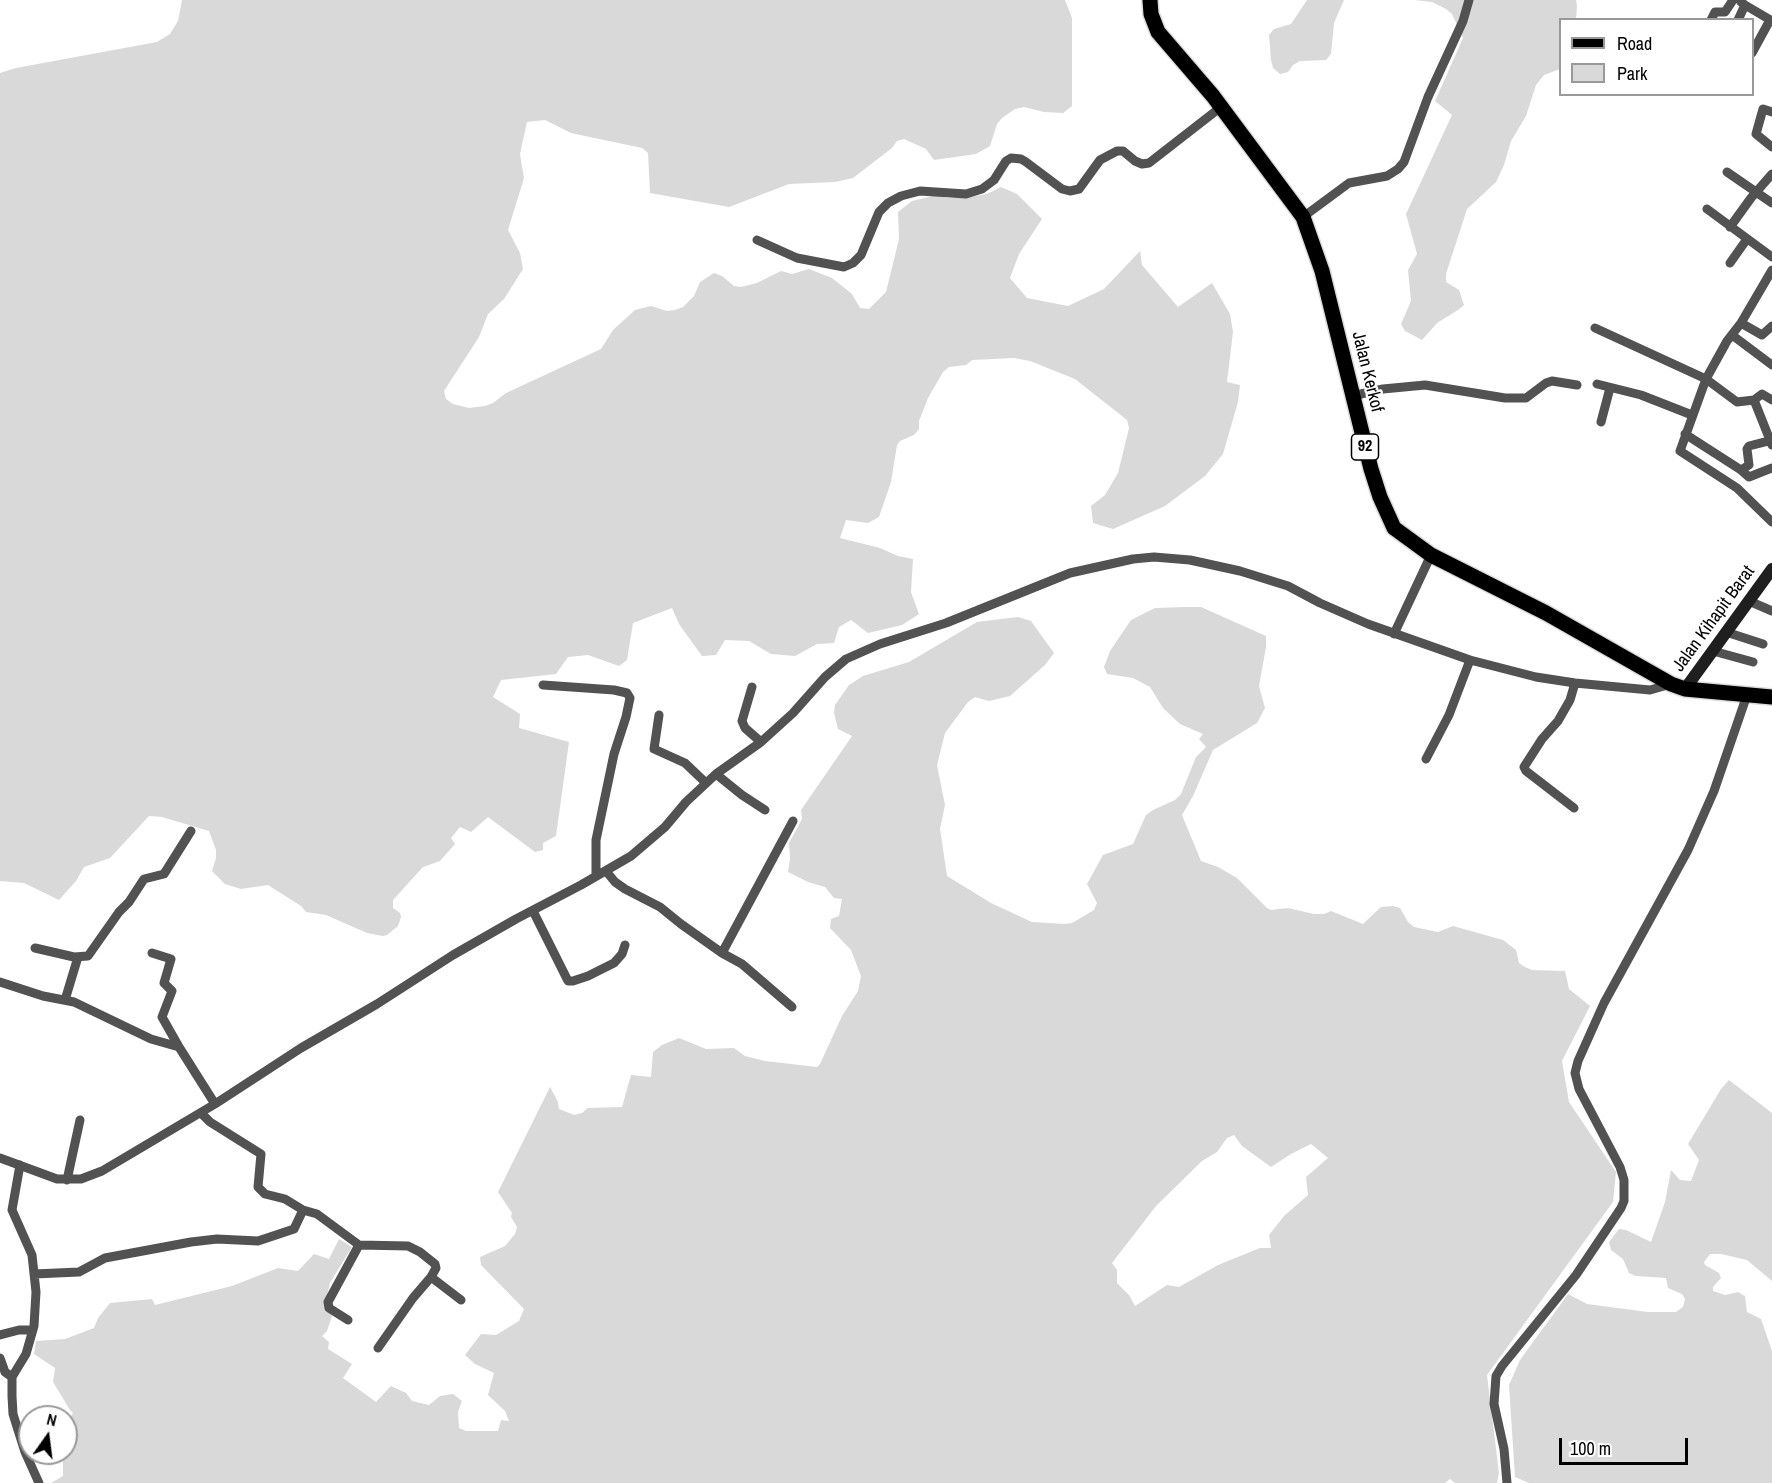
<!DOCTYPE html>
<style>
body{margin:0}
#map{position:relative;width:1772px;height:1483px;overflow:hidden;background:#fff;font-family:"Archivo Narrow",sans-serif}
canvas{display:block}
.legend{position:absolute;left:1559px;top:18px;width:195px;height:78px;box-sizing:border-box;background:#fff;border:2px solid #999;margin:0;padding:8px 10px;list-style:none;font-size:18px;color:#000}
.legend li{display:flex;align-items:center;gap:12px;height:30px}
.legend b{width:30px;border:2px solid #999}
.north{position:absolute;left:18px;top:1405px;width:60px;height:60px;box-sizing:border-box;background:#fff;border:2px solid #999;border-radius:50%;rotate:14deg;font-size:16px;font-weight:700;line-height:24px;text-align:center;color:#000}
.north::after{content:'';display:block;margin:auto;width:21px;height:27px;background:#000;clip-path:polygon(50% 0,100% 100%,50% 72%,0 100%)}
.scale{position:absolute;left:1559px;top:1438px;width:129px;height:27px;box-sizing:border-box;border:3px solid #000;border-top:0;padding-left:8px;font-size:18px;line-height:21px;white-space:nowrap;color:#000;-webkit-text-stroke:4px #fff;paint-order:stroke}
</style>
<div id="map">
<canvas width="1772" height="1483"></canvas>
<ul class="legend">
<li><b style="height:8px;background:#000"></b>Road</li>
<li><b style="height:16px;background:#d9d9d9"></b>Park</li>
</ul>
<div class="north">N</div>
<div class="scale">100 m</div>
</div>
<script>
const ctx = document.querySelector('canvas').getContext('2d');
ctx.lineJoin = 'round';
function fillPath(path, color) {
  ctx.fillStyle = color;
  ctx.fill(path, 'evenodd');
}
function toPath(rows) {
  const path = new Path2D();
  for (const r of rows) {
    path.moveTo(r[0], r[1]);
    for (let i = 2; i < r.length; i += 2) path.lineTo(r[i], r[i + 1]);
  }
  return path;
}
function stroke(path, color, width, dash) {
  ctx.strokeStyle = color;
  ctx.lineWidth = width;
  ctx.lineCap = dash ? 'butt' : 'round';
  ctx.setLineDash(dash || []);
  ctx.stroke(path);
}
function label(font, color, halo, rows, align = 'center') {
  ctx.font = font + ' "Archivo Narrow",sans-serif';
  ctx.lineWidth = 4.5;
  ctx.setLineDash([]);
  ctx.textBaseline = 'middle';
  ctx.strokeStyle = halo;
  ctx.fillStyle = color;
  for (const [text, x, y, turn = 0] of rows) {
    ctx.save();
    ctx.translate(x, y);
    ctx.rotate((+turn || 0) * Math.PI / 180);
    ctx.textAlign = isNaN(turn) ? turn : align;
    if (halo) ctx.strokeText(text, 0, 0);
    ctx.fillText(text, 0, 0);
    ctx.restore();
  }
}
fillPath(toPath([
 [182,0,1065,0,1072,18,1072,106,1063,113,1044,112,1024,107,1015,109,1002,118,997,124,990,146,976,154,934,160,926,149,904,139,897,141,892,148,853,178,835,182,789,184,729,207,650,193,648,153,642,148,571,133,545,120,527,122,520,154,524,178,508,230,520,253,523,269,504,299,488,314,479,337,444,391,446,399,453,404,469,408,485,406,493,403,506,393,601,349,613,330,635,310,651,306,667,311,675,310,683,307,694,296,700,282,714,273,722,276,734,286,741,287,757,283,781,271,792,274,809,269,832,278,852,294,860,308,869,309,886,292,899,239,898,212,912,201,937,195,947,198,964,198,987,194,1001,187,1017,194,1042,219,1019,254,1010,278,1027,298,1068,306,1104,289,1140,251,1142,265,1178,307,1212,283,1230,314,1233,332,1227,382,1240,385,1238,402,1223,454,1205,476,1165,506,1113,529,1093,523,1091,506,1105,495,1118,473,1129,428,1127,420,1075,379,1030,361,1014,358,972,360,966,365,949,367,943,372,928,398,919,421,919,429,914,435,900,441,897,445,891,482,879,517,868,523,846,520,840,538,880,548,898,556,913,559,911,592,919,614,902,625,868,633,851,620,839,627,834,643,817,644,795,656,771,654,749,641,725,640,716,655,702,656,679,624,672,608,633,623,627,660,619,666,588,655,568,657,556,674,501,680,493,697,520,714,519,728,569,742,556,836,543,843,543,850,535,852,488,817,471,832,460,827,451,838,455,844,440,861,423,867,393,900,393,908,400,913,401,917,398,926,387,935,383,936,367,933,326,915,306,912,301,906,268,885,241,889,225,884,212,871,216,858,216,850,209,831,162,817,149,816,110,858,84,867,76,881,59,900,24,883,0,881,0,73,16,68,157,42,170,34,178,21],
 [1307,0,1344,0,1334,23,1331,54,1326,60,1300,61,1293,65,1288,72,1280,74,1273,68,1271,60,1269,35,1274,29,1291,24],
 [1415,0,1576,0,1577,6,1576,19,1560,20,1560,69,1544,75,1536,85,1526,116,1511,141,1504,165,1496,182,1467,209,1446,274,1446,282,1459,290,1464,305,1458,310,1437,323,1422,340,1405,331,1401,324,1411,301,1408,270,1417,254,1406,214,1452,115,1435,101,1463,38,1452,14,1446,9,1432,2],
 [1185,607,1201,607,1266,636,1266,647,1259,686,1265,708,1257,723,1213,750,1193,796,1182,815,1201,861,1218,867,1237,878,1267,908,1271,910,1288,908,1314,914,1324,914,1331,911,1363,924,1381,907,1393,906,1400,908,1408,922,1414,927,1438,932,1453,926,1503,940,1516,950,1519,963,1525,967,1532,970,1565,971,1569,989,1590,1006,1562,1061,1569,1102,1616,1172,1613,1202,1487,1375,1499,1473,1497,1483,1455,1483,1450,1479,1445,1483,51,1483,63,1476,63,1454,66,1453,66,1448,72,1438,67,1422,73,1413,70,1410,53,1382,55,1368,34,1354,36,1341,65,1339,94,1328,98,1318,110,1303,152,1299,155,1305,232,1286,278,1268,298,1271,314,1254,329,1259,339,1239,352,1247,330,1283,325,1305,332,1316,327,1331,322,1336,329,1342,328,1349,352,1364,343,1378,376,1402,391,1386,406,1393,412,1401,429,1405,440,1396,453,1394,462,1401,458,1412,459,1428,466,1431,498,1431,501,1420,509,1421,505,1411,488,1395,494,1373,475,1364,465,1355,481,1334,496,1335,519,1321,524,1309,481,1265,480,1257,505,1246,515,1234,517,1227,511,1217,512,1213,498,1192,550,1087,558,1102,559,1109,574,1115,582,1113,588,1108,622,1107,631,1075,651,1077,653,1052,662,1045,679,1038,706,1049,734,1048,745,1056,765,1061,817,1067,820,1064,842,1016,858,991,861,976,851,950,830,928,831,919,839,916,842,899,834,898,825,887,808,882,788,872,790,859,789,843,802,819,801,810,852,736,838,729,834,713,835,705,849,685,863,676,909,662,977,622,1018,617,1031,621,1054,653,1045,665,1010,696,989,701,975,697,968,702,945,733,937,765,945,805,940,829,947,876,991,903,1032,922,1065,924,1072,923,1094,910,1097,903,1087,884,1103,855,1133,844,1146,815,1153,810,1175,800,1181,794,1196,757,1206,747,1199,739,1203,734,1180,724,1163,708,1150,687,1133,678,1107,674,1104,667,1110,651,1131,620,1155,608],
 [1234,1135,1242,1146,1271,1167,1291,1154,1311,1144,1328,1158,1306,1177,1308,1195,1284,1216,1269,1235,1271,1248,1260,1248,1218,1265,1179,1287,1167,1285,1135,1306,1129,1295,1117,1283,1117,1270,1112,1263,1156,1206,1202,1161,1217,1152,1227,1138],
 [1729,1080,1772,1113,1772,1281,1747,1260,1721,1254,1710,1254,1704,1262,1705,1265,1719,1273,1721,1278,1713,1287,1713,1291,1725,1295,1738,1292,1745,1296,1747,1312,1761,1319,1772,1351,1772,1483,1529,1483,1515,1477,1509,1385,1520,1360,1568,1294,1587,1304,1648,1312,1676,1312,1683,1307,1685,1299,1682,1294,1668,1288,1666,1278,1636,1276,1629,1273,1623,1259,1611,1250,1609,1242,1619,1229,1626,1230,1651,1242,1665,1202,1671,1170,1680,1180,1691,1181,1699,1160,1688,1144,1721,1089]
]), '#d9d9d9');
const primary = toPath([
 [1150,0,1151,14,1158,32,1213,96,1303,217,1322,271,1371,469,1380,497,1394,528,1431,555,1546,613,1671,684,1685,689,1772,697]
]);
stroke(primary, '#dbdbdb', 18);
stroke(toPath([
 [1745,5,1772,21],
 [1711,20,1715,12,1725,12,1733,0],
 [1738,20,1745,5,1741,2],
 [1752,53,1770,20],
 [1772,112,1763,109,1756,134,1772,147],
 [1727,172,1772,203],
 [1707,209,1772,257],
 [1303,217,1349,183,1387,176,1398,169,1404,162,1428,97,1463,21,1469,0],
 [1730,227,1751,198,1772,174],
 [757,240,797,258,844,267,853,263,861,255,879,212,888,203,901,196,920,191,966,194,982,189,994,180,1006,161,1011,158,1021,159,1026,162,1062,189,1070,191,1079,189,1100,160,1117,151,1123,151,1135,161,1142,164,1149,163,1221,107],
 [1730,263,1747,239],
 [1772,270,1741,323,1727,341,1706,379,1680,451,1737,488,1772,522],
 [1741,323,1762,335,1772,326],
 [1595,328,1706,379,1737,402,1754,400,1762,394,1772,400],
 [1732,335,1772,365],
 [1597,384,1641,395,1692,415],
 [1352,396,1383,389,1425,385,1505,398,1526,398,1546,383,1552,381,1577,385],
 [1754,400,1772,445],
 [1601,422,1610,388],
 [1685,434,1741,470,1749,477,1772,468],
 [1741,470,1749,465,1747,449,1749,446,1772,440],
 [1749,601,1772,611],
 [1726,632,1763,644],
 [1394,634,1431,555],
 [1713,651,1753,662],
 [543,685,614,690,627,693,630,698,626,717,614,754,596,840,596,876],
 [752,687,742,721,745,728,761,742],
 [659,715,654,749,685,763,706,783],
 [1426,759,1449,715,1470,660],
 [716,774,742,795,765,810],
 [1574,808,1526,771,1524,767,1542,739,1558,721,1570,700,1575,683],
 [606,871,615,882,625,889,660,907,681,924,722,953,742,964,792,1007],
 [533,911,568,981,573,981,588,976,614,963,622,954,625,945],
 [35,948,74,957,88,956,119,912,129,902,144,879,164,874,191,831],
 [152,953,171,959,164,983,172,991,162,1017,179,1047],
 [722,953,793,821],
 [0,982,43,996,74,1002,151,1039,179,1047,215,1104],
 [65,1000,78,957],
 [201,1113,210,1122,261,1154,258,1187,265,1194,285,1199,303,1210,317,1214,359,1245,408,1246,420,1252,435,1264,436,1268,431,1277,413,1298,378,1348],
 [0,1158,57,1179,81,1179,102,1171,215,1104,301,1048,377,1004,453,955,516,919,581,885,631,856,665,827,686,802,716,774,761,742,793,713,825,677,846,659,880,644,946,623,1070,573,1133,559,1154,557,1190,560,1240,571,1288,586,1320,603,1368,624,1470,660,1536,677,1575,683,1650,690,1671,684],
 [20,1165,12,1210,32,1255,36,1292,34,1326,26,1354,12,1377,12,1396,13,1414,18,1430,25,1452,39,1483],
 [67,1180,80,1120],
 [34,1274,79,1272,105,1258,191,1242,217,1239,258,1241,294,1229,303,1210],
 [431,1277,461,1300],
 [348,1320,329,1308,328,1302,359,1245],
 [0,1335,19,1330,33,1330],
 [0,1358,5,1372,12,1377],
 [1507,1483,1504,1449,1494,1404,1496,1376,1502,1366,1576,1275,1621,1208,1624,1201,1624,1180,1620,1167,1579,1089,1575,1073,1578,1061,1604,1003,1688,850,1714,791,1747,695]
]), '#525252', 9);
stroke(toPath([
 [1685,689,1772,569]
]), '#1f1f1f', 12);
stroke(primary, '#000', 15);
for (const [x, y, w] of [
 [1365,447,27]
]) {
  const box = new Path2D();
  box.roundRect(x - w / 2, y - 13, w, 26, 4.5);
  ctx.fillStyle = '#fff';
  ctx.fill(box);
  stroke(box, '#000', 1.5);
}
label('bold 16px', '#000', null, [
 ["92",1365,447]
]);
label('18px', '#000', '#fff', [
 ["Jalan Kerkof",1367,372,76],
 ["Jalan Kihapit Barat",1714,619,-54]
]);
</script>
